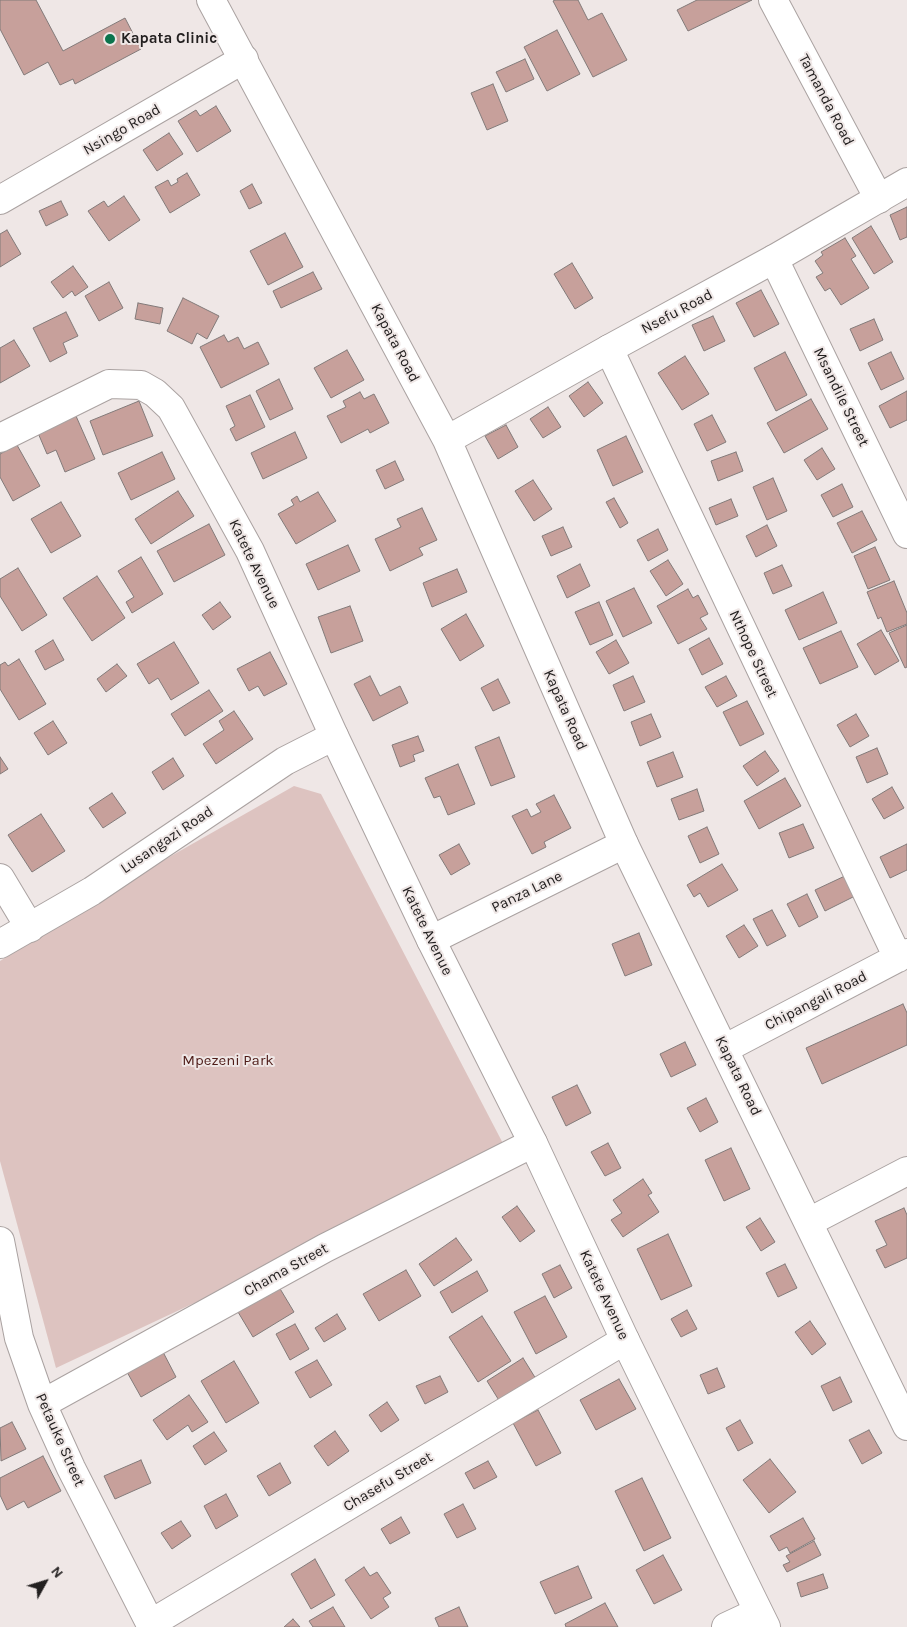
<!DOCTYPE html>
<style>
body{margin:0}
#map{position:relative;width:907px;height:1627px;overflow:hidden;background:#efe7e6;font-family:Karla,sans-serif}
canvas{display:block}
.north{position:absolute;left:20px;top:1557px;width:50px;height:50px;-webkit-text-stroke:4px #efe7e6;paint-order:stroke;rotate:51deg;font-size:14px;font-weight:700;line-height:20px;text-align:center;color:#232020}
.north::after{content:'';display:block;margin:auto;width:18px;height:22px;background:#232020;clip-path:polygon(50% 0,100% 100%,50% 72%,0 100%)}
</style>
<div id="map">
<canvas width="907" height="1627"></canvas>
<div class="north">N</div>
</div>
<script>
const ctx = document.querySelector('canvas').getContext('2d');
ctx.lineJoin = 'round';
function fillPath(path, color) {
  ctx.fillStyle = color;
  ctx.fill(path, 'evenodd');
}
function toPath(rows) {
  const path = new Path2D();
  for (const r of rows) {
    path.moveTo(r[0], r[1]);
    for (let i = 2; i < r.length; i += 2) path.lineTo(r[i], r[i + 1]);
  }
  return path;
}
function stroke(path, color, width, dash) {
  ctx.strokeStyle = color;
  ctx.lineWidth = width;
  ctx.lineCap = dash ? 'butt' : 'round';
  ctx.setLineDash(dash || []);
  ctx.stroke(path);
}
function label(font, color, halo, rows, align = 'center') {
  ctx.font = font + ' Karla,sans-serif';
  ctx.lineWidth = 4;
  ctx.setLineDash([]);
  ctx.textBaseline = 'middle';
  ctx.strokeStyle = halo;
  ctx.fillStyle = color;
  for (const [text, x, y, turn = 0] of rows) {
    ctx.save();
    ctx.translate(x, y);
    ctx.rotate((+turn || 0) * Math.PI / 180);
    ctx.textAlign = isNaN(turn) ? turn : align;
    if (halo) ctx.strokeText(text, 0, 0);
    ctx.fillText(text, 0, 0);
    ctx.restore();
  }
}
fillPath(toPath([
 [294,786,321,794,509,1155,56,1368,0,1161,0,961,150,868]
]), '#ddc3c0');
const building = toPath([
 [0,0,36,0,63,51,125,18,141,49,75,84,73,79,60,85,48,62,24,75,0,29,0,0],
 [555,0,578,0,588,20,602,13,627,60,593,77,553,1,555,0],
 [697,0,752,0,688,31,677,10,697,0],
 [557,30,580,74,547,91,524,47,557,30],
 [525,59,534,79,506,92,496,72,525,59],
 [493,84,508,121,487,130,471,93,493,84],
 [216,106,231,131,197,152,178,121,196,110,200,116,216,106],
 [169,133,183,154,157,171,143,150,169,133],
 [187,173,200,195,170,213,155,187,168,180,171,186,178,182,177,179,187,173],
 [252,184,262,203,249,209,240,191,252,184],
 [124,196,140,220,109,241,88,211,104,201,108,207,124,196],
 [61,201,68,215,46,226,39,211,61,201],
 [907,207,907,237,900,240,890,215,907,207],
 [871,226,893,262,874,274,852,238,871,226],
 [7,230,21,254,0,267,0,234,7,230],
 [285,233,303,267,268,285,250,251,285,233],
 [845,238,856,256,851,259,869,288,841,305,830,288,825,291,816,277,823,273,815,261,823,255,821,252,845,238],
 [572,263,593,298,575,309,554,274,572,263],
 [73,266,88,287,75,296,72,291,63,298,51,282,73,266],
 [313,272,322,289,281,308,273,291,313,272],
 [109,282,123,308,99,321,85,296,109,282],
 [761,290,779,324,754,337,736,303,761,290],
 [183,298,219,316,207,339,197,333,192,344,167,331,183,298],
 [138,303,163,308,160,324,135,319,138,303],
 [66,312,78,336,63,343,67,353,50,362,33,328,66,312],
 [713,316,725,341,704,351,692,325,713,316],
 [874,319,883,340,860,351,850,329,874,319],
 [224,335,228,342,238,337,244,349,258,342,269,364,221,388,200,347,224,335],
 [14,340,30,366,0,383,0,348,14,340],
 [347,350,364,380,331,398,314,368,347,350],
 [785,352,807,395,776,411,754,368,785,352],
 [891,352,904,379,881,390,868,363,891,352],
 [685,356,709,394,682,410,658,373,685,356],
 [279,379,293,409,270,420,256,391,279,379],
 [588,382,603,403,584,417,569,396,588,382],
 [907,391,907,420,890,428,879,406,907,391],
 [360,392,364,399,374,394,389,423,370,433,368,429,341,443,327,416,346,407,343,401,360,392],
 [250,395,265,427,236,441,230,429,235,426,226,406,250,395],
 [811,399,828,429,784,453,767,423,811,399],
 [139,401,153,436,103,455,90,421,139,401],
 [548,407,561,427,543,438,530,419,548,407],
 [712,415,726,442,707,451,694,424,712,415],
 [76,416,95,459,65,472,56,450,47,454,38,433,76,416],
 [506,425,518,447,498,459,485,436,506,425],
 [295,432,307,458,263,479,251,453,295,432],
 [626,436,643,472,613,486,597,450,626,436],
 [17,445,40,486,13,501,0,477,0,454,17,445],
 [822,448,835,469,817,480,804,460,822,448],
 [162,452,175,479,131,500,118,473,162,452],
 [736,452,743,471,718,481,711,461,736,452],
 [395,461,404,480,385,489,376,470,395,461],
 [773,478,787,511,767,520,753,487,773,478],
 [533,480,552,509,534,521,515,491,533,480],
 [842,484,853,507,833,517,821,495,842,484],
 [178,491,194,516,151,544,135,519,178,491],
 [318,492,336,521,296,544,278,514,294,505,291,500,297,496,300,502,318,492],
 [614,498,628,523,620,528,606,502,614,498],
 [731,499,738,516,716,525,709,508,731,499],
 [61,502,81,536,51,553,31,519,61,502],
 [422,508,437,540,419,548,423,555,390,571,375,539,401,527,397,519,422,508],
 [862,511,877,540,852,553,837,523,862,511],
 [209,524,225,555,174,582,157,551,209,524],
 [767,525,777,546,756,557,746,536,767,525],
 [563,527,572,547,551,556,542,536,563,527],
 [658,529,668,550,648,561,637,540,658,529],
 [348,545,360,571,318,590,306,564,348,545],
 [875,547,890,580,868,589,854,556,875,547],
 [141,557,163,594,132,613,126,602,134,597,118,571,141,557],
 [668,560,683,584,666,596,650,571,668,560],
 [580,564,590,586,567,598,557,576,580,564],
 [782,565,792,586,773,594,764,573,782,565],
 [18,568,47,615,22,631,0,596,0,579,18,568],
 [457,569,467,592,432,607,423,583,457,569],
 [97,576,125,618,92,641,63,598,97,576],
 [894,581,907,613,907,624,887,632,881,617,878,619,867,592,894,581],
 [634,588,652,623,623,637,606,601,634,588],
 [688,589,693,598,698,595,708,614,700,618,707,629,678,644,657,606,688,589],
 [823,592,837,623,799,640,785,610,823,592],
 [220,602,231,617,213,630,202,615,220,602],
 [599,602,613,635,590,645,575,612,599,602],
 [350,606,363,641,331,653,318,617,350,606],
 [466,614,484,646,460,661,441,629,466,614],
 [907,625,907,667,905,668,889,633,907,625],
 [881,630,899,661,875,675,857,644,881,630],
 [841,631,858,667,820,684,803,648,841,631],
 [709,638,723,664,702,675,689,649,709,638],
 [53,640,64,660,45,670,35,651,53,640],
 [616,640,629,663,609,674,596,652,616,640],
 [174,642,199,683,171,700,158,678,149,684,137,664,174,642],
 [270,652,287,684,264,696,258,686,249,691,237,669,270,652],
 [19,659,46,704,19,720,0,689,0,665,5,662,8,666,19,659],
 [117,664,127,676,106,692,97,679,117,664],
 [370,676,380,696,400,686,408,703,373,721,354,684,370,676],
 [633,676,645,702,624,711,613,685,633,676],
 [726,676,737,696,717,707,705,687,726,676],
 [498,679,510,703,493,711,481,688,498,679],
 [209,690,223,711,185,736,171,714,209,690],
 [747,701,764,734,740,746,723,712,747,701],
 [234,711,253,739,216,764,203,744,224,730,219,721,234,711],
 [651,714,661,737,640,746,631,722,651,714],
 [856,714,869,736,850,747,837,725,856,714],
 [53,721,67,743,48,755,34,733,53,721],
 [418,736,424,751,413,755,415,761,400,767,392,745,418,736],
 [499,737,515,777,491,786,475,747,499,737],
 [877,748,888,774,867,783,856,757,877,748],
 [765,751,779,771,757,786,743,766,765,751],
 [673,752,683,777,657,787,647,762,673,752],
 [0,757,8,769,0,774,0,757],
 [173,758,184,776,163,790,152,772,173,758],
 [458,764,475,804,448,815,440,796,434,798,425,778,458,764],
 [785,778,801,806,759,829,744,801,785,778],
 [892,787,904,808,884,819,872,799,892,787],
 [697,789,704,811,679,820,671,799,697,789],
 [112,793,126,813,103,828,89,808,112,793],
 [554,795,571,828,544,842,546,847,532,854,512,816,527,809,531,817,541,812,536,804,554,795],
 [41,814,65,851,32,872,8,835,41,814],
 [803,824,814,848,789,858,779,833,803,824],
 [707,827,719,854,700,863,688,836,707,827],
 [459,844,470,864,451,875,439,855,459,844],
 [907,844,907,870,890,878,880,857,907,844],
 [722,864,738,890,708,907,700,893,694,897,687,885,722,864],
 [847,875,857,895,825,911,815,890,847,875],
 [807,894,818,917,799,927,787,904,807,894],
 [772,910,786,936,767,946,753,919,772,910],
 [744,925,758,946,739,958,726,936,744,925],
 [639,933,652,965,625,976,612,944,639,933],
 [903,1004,907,1013,907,1045,822,1084,806,1048,903,1004],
 [685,1042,696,1065,671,1077,660,1054,685,1042],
 [577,1085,591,1113,566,1126,552,1097,577,1085],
 [706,1098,718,1122,700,1132,687,1108,706,1098],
 [608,1143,621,1168,605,1176,591,1152,608,1143],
 [731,1148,750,1189,724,1201,705,1160,731,1148],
 [643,1179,652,1193,648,1195,659,1212,623,1237,611,1220,622,1213,613,1200,643,1179],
 [517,1206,535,1231,520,1242,502,1217,517,1206],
 [904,1208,907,1215,907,1258,885,1268,876,1250,887,1245,875,1221,904,1208],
 [760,1218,775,1242,761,1251,746,1227,760,1218],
 [668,1234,692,1286,661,1300,637,1249,668,1234],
 [456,1238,472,1260,434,1286,419,1264,456,1238],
 [785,1264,797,1288,778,1297,766,1273,785,1264],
 [560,1265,572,1288,554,1298,542,1274,560,1265],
 [406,1270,421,1296,379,1321,363,1294,406,1270],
 [477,1271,488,1291,452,1313,440,1292,477,1271],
 [279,1287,294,1312,253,1337,238,1312,279,1287],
 [545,1296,567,1337,536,1354,514,1312,545,1296],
 [687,1310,697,1329,681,1337,671,1319,687,1310],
 [337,1314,346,1329,324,1342,315,1328,337,1314],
 [482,1316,511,1361,478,1382,449,1337,482,1316],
 [810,1321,826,1344,812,1355,795,1332,810,1321],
 [295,1324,309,1349,290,1360,276,1334,295,1324],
 [163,1352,176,1377,141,1397,127,1372,163,1352],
 [523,1358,536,1379,500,1402,487,1381,523,1358],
 [317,1360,332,1385,310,1398,295,1372,317,1360],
 [234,1361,259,1403,226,1423,201,1381,234,1361],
 [717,1368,725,1387,708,1394,700,1375,717,1368],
 [440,1376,448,1392,425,1404,416,1386,440,1376],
 [840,1377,852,1402,833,1411,821,1386,840,1377],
 [619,1379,636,1409,596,1430,580,1400,619,1379],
 [189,1395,208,1422,192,1432,188,1425,167,1440,153,1420,189,1395],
 [387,1402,399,1420,381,1432,369,1415,387,1402],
 [538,1410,561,1453,536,1466,513,1423,538,1410],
 [740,1420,753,1443,738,1451,726,1428,740,1420],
 [12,1422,26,1449,1,1461,0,1428,12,1422],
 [869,1430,882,1453,862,1464,849,1440,869,1430],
 [335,1431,349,1451,328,1466,314,1446,335,1431],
 [214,1432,227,1451,205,1465,193,1446,214,1432],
 [43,1456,61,1491,28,1508,24,1501,7,1510,0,1495,0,1478,43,1456],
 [770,1459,796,1492,769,1513,743,1480,770,1459],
 [141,1460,151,1483,115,1499,104,1476,141,1460],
 [488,1461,497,1477,474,1489,465,1473,488,1461],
 [280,1463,291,1483,269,1496,257,1476,280,1463],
 [642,1478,671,1538,644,1551,615,1491,642,1478],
 [226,1494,238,1516,216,1529,204,1506,226,1494],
 [463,1504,476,1529,457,1538,444,1514,463,1504],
 [401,1517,410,1533,390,1544,381,1529,401,1517],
 [803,1518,815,1539,790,1553,787,1547,779,1551,770,1536,803,1518],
 [181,1521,191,1536,172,1549,161,1533,181,1521],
 [814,1541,821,1555,787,1572,783,1565,790,1562,786,1556,814,1541],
 [663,1555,682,1590,654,1604,636,1570,663,1555],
 [315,1559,335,1595,311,1609,291,1574,315,1559],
 [578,1566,592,1598,555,1614,540,1582,578,1566],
 [364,1567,370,1576,377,1572,391,1593,383,1598,389,1607,371,1619,345,1580,364,1567],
 [823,1574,828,1588,801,1597,797,1583,823,1574],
 [605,1603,618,1627,566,1627,565,1624,605,1603],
 [333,1607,345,1627,313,1627,309,1621,333,1607],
 [459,1607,468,1627,439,1627,435,1618,459,1607],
 [293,1619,300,1627,284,1627,293,1619]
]);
fillPath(building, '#c7a09b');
stroke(building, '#827a79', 1);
const minor = toPath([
 [773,0,879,199],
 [0,200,244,59],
 [774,259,907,534],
 [609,349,898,958],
 [0,438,109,384,141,385,155,393,171,408,250,551,334,736],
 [0,878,30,928],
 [431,940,624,844],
 [724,1049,907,953],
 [809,1222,907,1171],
 [0,1241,19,1338,42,1404,71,1468,152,1627],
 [42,1404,325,1248,533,1143],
 [150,1624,625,1340],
 [726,1627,758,1612]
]);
const tertiary = toPath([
 [211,0,447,440,624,844,907,1426],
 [447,440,609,349,774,259,907,182],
 [0,944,92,891,285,761,334,736,431,940,533,1143,625,1340,766,1627]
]);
stroke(minor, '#aaa2a1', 30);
stroke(tertiary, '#aaa2a1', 30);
stroke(minor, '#fff', 28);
stroke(tertiary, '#fff', 28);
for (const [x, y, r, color] of [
 [110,39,6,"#0b744d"]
]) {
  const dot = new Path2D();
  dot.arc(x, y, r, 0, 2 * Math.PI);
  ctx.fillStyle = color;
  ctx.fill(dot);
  stroke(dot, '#efe7e6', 2);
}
label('bold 15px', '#232020', '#efe7e6', [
 ["Kapata Clinic",121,39]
], 'left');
label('15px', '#232020', '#efe7e6', [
 ["Tamanda Road",826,100,62],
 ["Nsingo Road",122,130,-30],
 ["Nsefu Road",677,312,-28],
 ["Kapata Road",395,343,62],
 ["Msandile Street",841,397,64],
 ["Katete Avenue",254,564,64],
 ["Nthope Street",753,654,65],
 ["Kapata Road",565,710,66],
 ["Lusangazi Road",167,840,-34],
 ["Panza Lane",527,892,-26],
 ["Katete Avenue",427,931,64],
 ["Chipangali Road",816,1001,-27],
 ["Kapata Road",738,1076,64],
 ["Chama Street",286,1270,-29],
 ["Katete Avenue",604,1295,65],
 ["Petauke Street",60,1440,66],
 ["Chasefu Street",388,1482,-31]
]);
label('15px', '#4e1c18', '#efe7e6', [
 ["Mpezeni Park",228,1061]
]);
</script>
